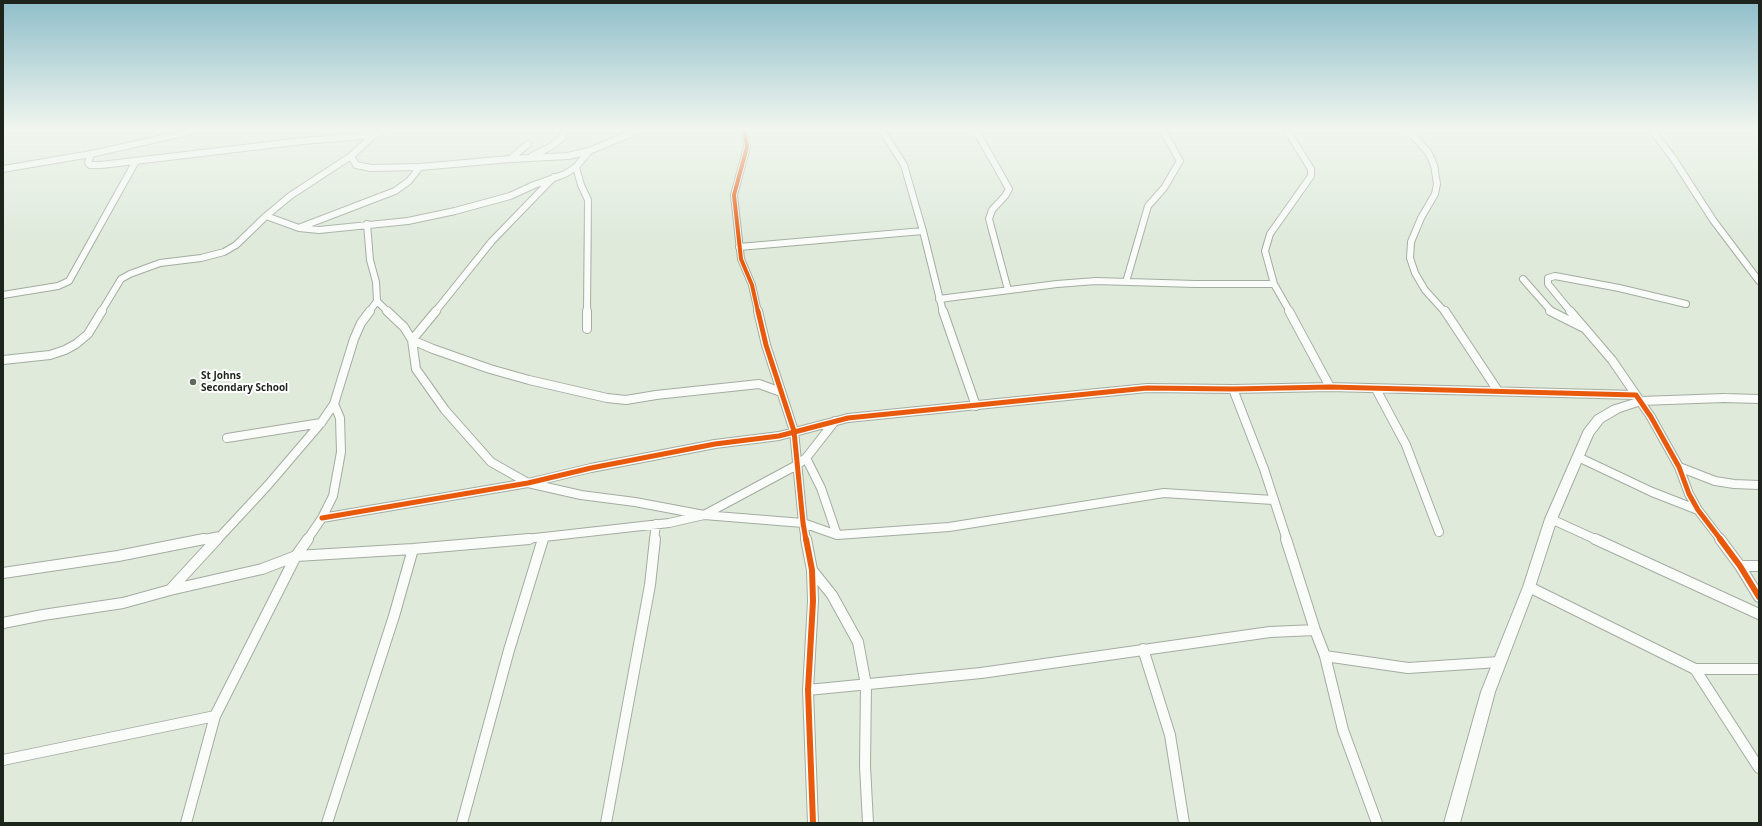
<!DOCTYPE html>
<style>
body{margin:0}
#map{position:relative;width:1762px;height:826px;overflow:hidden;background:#dfeadb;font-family:"Open Sans",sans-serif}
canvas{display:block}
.frame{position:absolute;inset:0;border:4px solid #1d241b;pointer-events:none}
</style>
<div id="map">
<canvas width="1762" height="826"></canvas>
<div class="frame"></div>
</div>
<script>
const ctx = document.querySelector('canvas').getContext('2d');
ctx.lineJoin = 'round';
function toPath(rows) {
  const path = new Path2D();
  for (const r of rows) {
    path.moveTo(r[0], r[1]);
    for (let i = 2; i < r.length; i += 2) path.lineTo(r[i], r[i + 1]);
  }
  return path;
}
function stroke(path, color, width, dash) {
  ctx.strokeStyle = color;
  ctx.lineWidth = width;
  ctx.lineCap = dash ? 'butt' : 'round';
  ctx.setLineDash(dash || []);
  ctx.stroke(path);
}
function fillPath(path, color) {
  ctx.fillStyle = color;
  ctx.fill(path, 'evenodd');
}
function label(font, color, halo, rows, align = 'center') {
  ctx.font = font + ' "Open Sans",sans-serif';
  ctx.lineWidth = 4;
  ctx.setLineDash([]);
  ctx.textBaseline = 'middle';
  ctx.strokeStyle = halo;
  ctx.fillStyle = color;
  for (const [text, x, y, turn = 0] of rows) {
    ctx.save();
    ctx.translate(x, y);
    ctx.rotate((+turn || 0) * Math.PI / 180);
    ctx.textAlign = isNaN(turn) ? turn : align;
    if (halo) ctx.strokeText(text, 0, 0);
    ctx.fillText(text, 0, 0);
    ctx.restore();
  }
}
const streetFar2 = toPath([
 [744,129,747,147,734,195,741,259,752,285,758,312],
 [881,129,904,165,923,231,943,312],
 [975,129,1009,189,1005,196,992,210,989,219,1008,290],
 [1286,129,1311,169,1311,176,1270,234,1265,251,1274,284,1290,312],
 [1407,129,1428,152,1434,165,1437,184,1435,194,1421,218,1411,242,1410,258,1415,273,1425,290,1445,312],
 [1651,129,1673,158,1713,220,1759,281],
 [745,130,756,129],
 [91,154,88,163,90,165,101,165,303,141,374,135,386,129],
 [351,156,356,165,371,168,420,167,510,159,568,156,589,151,642,129],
 [532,156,550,147,562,138,565,129],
 [510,159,528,144],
 [576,167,581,185,588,200,587,312],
 [266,216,299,228,319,230,408,221,455,211,510,196,534,185,565,174,576,167,589,151],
 [367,224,370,260,376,282,377,301,388,312],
 [301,227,395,191,409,181,420,167],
 [739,247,923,231],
 [1523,279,1552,312],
 [1126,282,1148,206,1164,188,1180,161,1162,129],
 [3,295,58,286,69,281,136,161],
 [939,299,1057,284,1096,281,1195,284,1274,284],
 [101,312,121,279,130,274,160,263,201,258,224,252,236,245,266,216,290,196,351,156,374,135],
 [369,312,377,301],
 [435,312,492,241,554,177],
 [1571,312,1548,284,1548,278,1555,276,1619,288,1686,304]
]);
const streetFar1 = toPath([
 [387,311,404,327,412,340,433,349,490,369,529,380,607,398,626,400,656,395,759,384,781,392],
 [436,311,412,340,416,369,445,410,491,462,528,483,581,495,635,502,704,515,797,465,806,458,835,421],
 [758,311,766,345,794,431,803,523,806,540],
 [943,311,976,406],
 [1289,311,1330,387],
 [1445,311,1498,391],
 [1550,311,1582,327],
 [1570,311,1612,360,1636,395],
 [587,329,587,311],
 [3,360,50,355,65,350,76,344,88,334,102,311],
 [1233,389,1264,469,1287,540],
 [1376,389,1406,445,1439,532],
 [227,438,321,423],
 [1578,457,1652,492,1698,510],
 [806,458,821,488,837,535],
 [1679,467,1715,481,1734,484,1759,485],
 [322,518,528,483,591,468,715,444,779,436,848,418,1147,388,1233,389,1330,387,1636,395,1651,417,1679,467,1689,494,1698,510,1721,540],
 [1551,519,1597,540],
 [199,540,220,536],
 [217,540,268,485,321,423,334,404,354,339,361,323,370,311],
 [307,540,322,518,333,496,341,452,340,418,334,404],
 [517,540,669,523,704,515,803,523,837,535,949,527,1164,493,1273,500],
 [542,540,543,538],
 [654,540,656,524]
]);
const street = toPath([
 [806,539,812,570,813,601,808,690,813,823],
 [1286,539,1315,630,1325,656,1343,730,1377,823],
 [1595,539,1759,614],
 [1720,539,1740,566,1759,597],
 [1740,566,1759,566],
 [812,570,832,595,858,642,866,685,865,766,868,823],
 [3,573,118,556,204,539],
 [1529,587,1695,669,1759,768],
 [170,590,262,569,296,556,413,549,529,539],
 [3,623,43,615,123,603,170,590,217,539],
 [1143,649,1170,735,1184,823],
 [1325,656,1408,668,1499,662],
 [1695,669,1759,669],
 [808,690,981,673,1270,632,1315,630],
 [3,760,215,716],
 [186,823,215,716,296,556,308,539],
 [327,823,394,616,413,549],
 [462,823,509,650,543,539],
 [606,823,650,585,655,539]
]);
const secondary = toPath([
 [1724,394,1759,395,1759,403,1724,402,1641,405,1620,412,1603,422,1593,435,1557,519,1535,587,1495,692,1460,823,1444,823,1481,692,1523,587,1545,519,1584,430,1595,416,1612,406,1641,397,1724,394]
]);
const primary = toPath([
 [191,129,206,129,202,132,91,157,3,172,3,166,91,151,191,129]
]);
stroke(streetFar2, '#a4aca1', 8);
stroke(streetFar1, '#a4aca1', 10);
stroke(street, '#a4aca1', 12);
stroke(secondary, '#a4aca1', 2);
stroke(primary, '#a4aca1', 2);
stroke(streetFar2, '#fafcfa', 6);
stroke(streetFar1, '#fafcfa', 8);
stroke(street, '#fafcfa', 10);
fillPath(secondary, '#fafcfa');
fillPath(primary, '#fafcfa');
stroke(toPath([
 [744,129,747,147,734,195,741,259,752,285,758,312]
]), '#e8590c', 4);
stroke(toPath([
 [758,311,766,345,794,431,803,523,806,540],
 [322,518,528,483,591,468,715,444,779,436,848,418,1147,388,1233,389,1330,387,1636,395,1651,417,1679,467,1689,494,1698,510,1721,540]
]), '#e8590c', 5);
stroke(toPath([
 [806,539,812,570,813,601,808,690,813,823],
 [1720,539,1740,566,1759,597]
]), '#e8590c', 6);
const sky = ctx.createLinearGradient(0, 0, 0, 244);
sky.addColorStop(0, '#8fbeca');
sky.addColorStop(0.53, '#f1f6ef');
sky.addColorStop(1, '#f1f6ef00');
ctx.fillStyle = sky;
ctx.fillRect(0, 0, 1762, 244);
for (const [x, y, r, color] of [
 [193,382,4,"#61695e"]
]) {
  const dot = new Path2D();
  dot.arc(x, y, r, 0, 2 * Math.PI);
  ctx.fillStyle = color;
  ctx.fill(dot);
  stroke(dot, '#fff', 1.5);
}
label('bold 10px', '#1d241b', '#fff', [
 ["St Johns",201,376],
 ["Secondary School",201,388]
], 'left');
</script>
